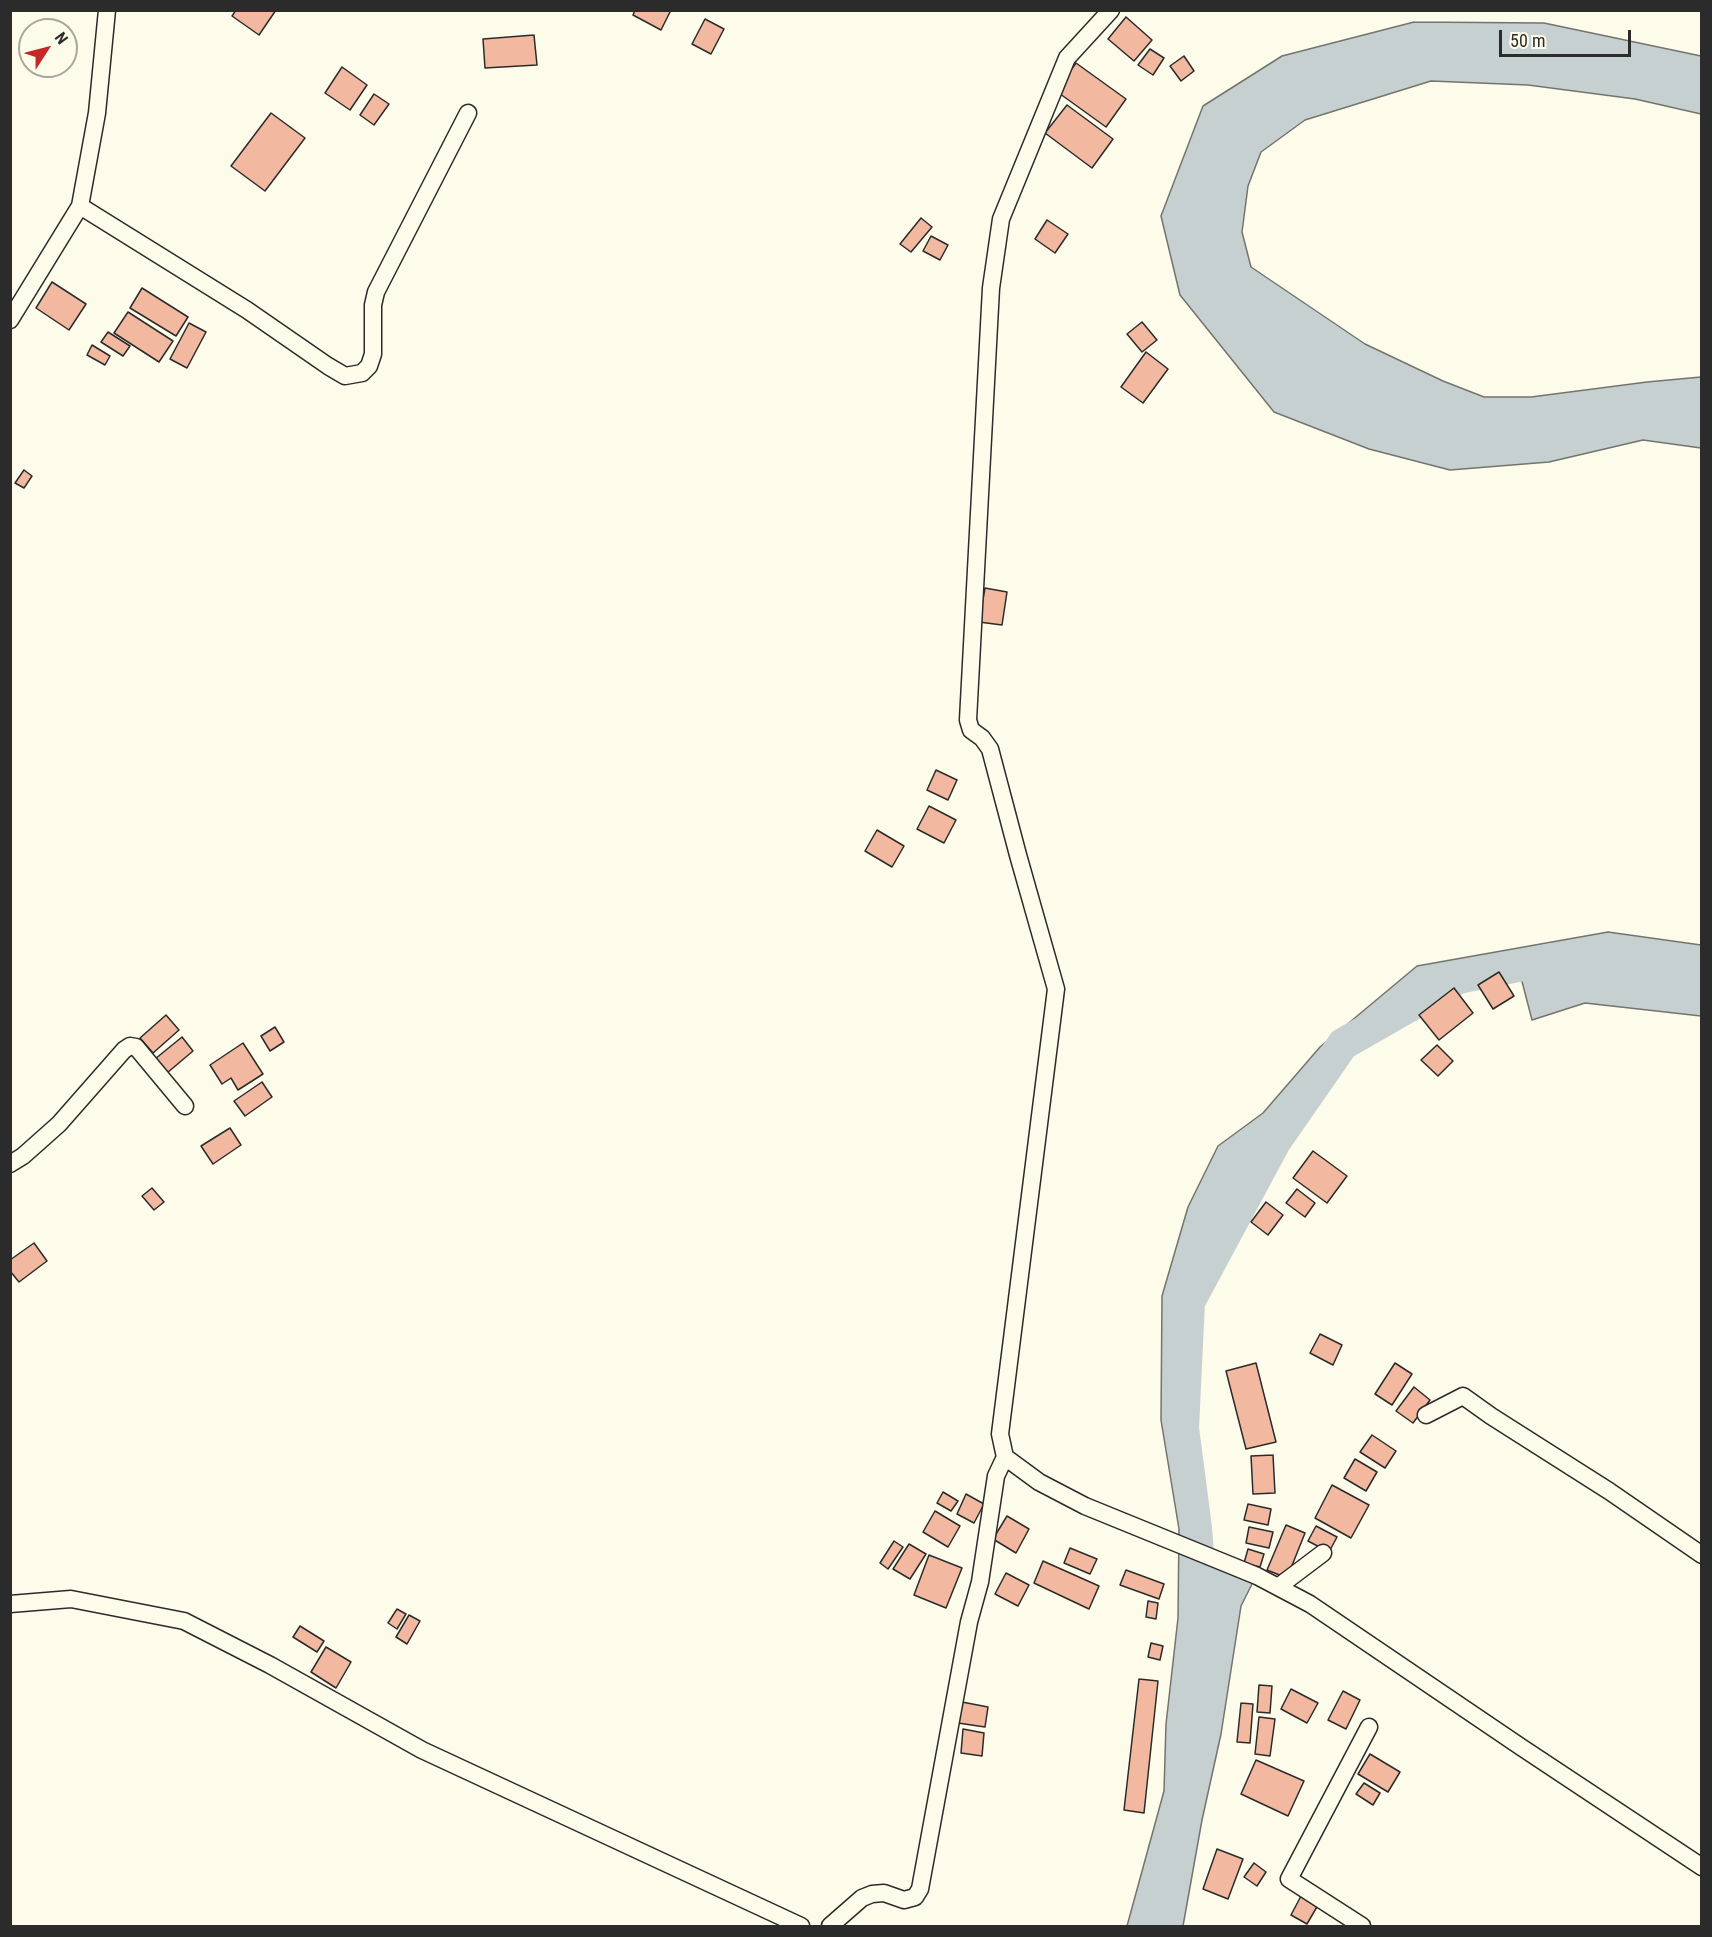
<!DOCTYPE html>
<style>
body{margin:0}
#map{position:relative;width:1712px;height:1937px;overflow:hidden;background:#fdfbea;font-family:"Roboto Condensed",sans-serif}
canvas{display:block}
.frame{position:absolute;inset:0;border:12px solid #2b2b2b;pointer-events:none}
.north{position:absolute;left:18px;top:18px;width:60px;height:60px;box-sizing:border-box;background:#fdfbea;border:2px solid #a9a89e;border-radius:50%;rotate:54deg;font-size:16px;font-weight:700;line-height:24px;text-align:center;color:#2b2b2b}
.north::after{content:'';display:block;margin:auto;width:21px;height:27px;background:#c62828;clip-path:polygon(50% 0,100% 100%,50% 72%,0 100%)}
.scale{position:absolute;left:1499px;top:30px;width:132px;height:27px;box-sizing:border-box;border:3px solid #2b2b2b;border-top:0;padding-left:8px;font-size:18px;line-height:21px;white-space:nowrap;color:#2b2b2b;-webkit-text-stroke:4px #fdfbea;paint-order:stroke}
</style>
<div id="map">
<canvas width="1712" height="1937"></canvas>
<div class="frame"></div>
<div class="north">N</div>
<div class="scale">50 m</div>
</div>
<script>
const ctx = document.querySelector('canvas').getContext('2d');
ctx.lineJoin = 'round';
function fillPath(path, color) {
  ctx.fillStyle = color;
  ctx.fill(path, 'evenodd');
}
function toPath(rows) {
  const path = new Path2D();
  for (const r of rows) {
    path.moveTo(r[0], r[1]);
    for (let i = 2; i < r.length; i += 2) path.lineTo(r[i], r[i + 1]);
  }
  return path;
}
function stroke(path, color, width, dash) {
  ctx.strokeStyle = color;
  ctx.lineWidth = width;
  ctx.lineCap = dash ? 'butt' : 'round';
  ctx.setLineDash(dash || []);
  ctx.stroke(path);
}
const water = toPath([
 [1414,22,1544,23,1701,56,1701,114,1635,99,1528,85,1431,81,1305,120,1261,152,1248,186,1242,232,1251,267,1365,344,1443,381,1484,397,1531,397,1647,382,1701,377,1701,448,1643,440,1549,462,1450,470,1369,449,1274,412,1180,295,1161,216,1203,106,1282,56,1414,22],
 [1608,932,1701,945,1701,1016,1585,1003,1532,1020,1518,966,1458,978,1343,1044,1275,1142,1189,1303,1183,1428,1199,1562,1239,1564,1254,1569,1252,1584,1241,1606,1221,1734,1202,1820,1183,1926,1127,1926,1164,1791,1166,1724,1178,1618,1179,1529,1161,1420,1162,1296,1188,1207,1218,1146,1263,1113,1320,1047,1417,966,1608,932]
]);
fillPath(water, '#c7d0d0');
stroke(water, '#74746e', 1.5);
stroke(toPath([
 [1202,1606,1196,1528,1183,1428,1189,1302,1275,1142,1343,1044,1458,978,1553,959]
]), '#c7d0d0', 32);
const building = toPath([
 [236,10,276,10,259,35,232,16,236,10],
 [635,10,671,10,661,30,633,15,635,10],
 [1126,17,1152,40,1134,61,1108,39,1126,17],
 [705,19,724,29,711,54,692,44,705,19],
 [534,35,537,65,485,68,483,39,534,35],
 [1150,49,1164,58,1153,75,1138,65,1150,49],
 [1184,56,1194,71,1181,81,1170,66,1184,56],
 [1076,63,1126,99,1106,127,1056,91,1076,63],
 [342,67,367,85,350,110,325,93,342,67],
 [374,94,389,104,374,125,360,115,374,94],
 [1067,105,1113,139,1092,168,1045,133,1067,105],
 [271,113,305,138,265,191,231,166,271,113],
 [921,218,932,227,911,252,900,244,921,218],
 [1047,220,1068,234,1055,253,1035,239,1047,220],
 [931,236,948,245,940,260,923,251,931,236],
 [52,282,86,304,69,330,36,308,52,282],
 [142,288,188,317,176,336,130,308,142,288],
 [128,312,173,341,159,362,114,333,128,312],
 [1142,322,1157,340,1142,352,1127,334,1142,322],
 [189,323,206,332,187,368,170,359,189,323],
 [108,332,130,346,123,356,101,342,108,332],
 [92,345,110,356,105,365,87,355,92,345],
 [1146,352,1168,369,1143,403,1121,387,1146,352],
 [24,470,32,476,24,488,15,483,24,470],
 [985,588,1007,592,1002,625,979,622,985,588],
 [936,770,957,780,948,800,927,790,936,770],
 [929,806,956,820,944,843,917,829,929,806],
 [877,830,904,846,892,867,865,851,877,830],
 [1499,972,1514,996,1493,1009,1478,985,1499,972],
 [1454,988,1473,1013,1439,1040,1419,1015,1454,988],
 [166,1015,179,1030,153,1053,140,1038,166,1015],
 [275,1027,284,1042,270,1051,261,1036,275,1027],
 [182,1037,193,1051,167,1073,155,1059,182,1037],
 [243,1043,263,1074,238,1090,231,1078,222,1084,210,1065,243,1043],
 [1437,1045,1453,1061,1438,1076,1421,1060,1437,1045],
 [262,1082,272,1097,245,1116,234,1101,262,1082],
 [230,1128,241,1145,213,1164,201,1146,230,1128],
 [1313,1151,1347,1176,1327,1203,1293,1178,1313,1151],
 [152,1188,164,1202,154,1210,142,1196,152,1188],
 [1297,1189,1315,1203,1305,1217,1286,1203,1297,1189],
 [1266,1202,1283,1215,1268,1235,1251,1222,1266,1202],
 [34,1243,47,1261,19,1282,10,1271,10,1260,34,1243],
 [1320,1334,1342,1345,1333,1365,1310,1353,1320,1334],
 [1256,1363,1276,1442,1246,1449,1226,1371,1256,1363],
 [1395,1363,1412,1374,1392,1405,1375,1394,1395,1363],
 [1414,1387,1430,1400,1413,1423,1396,1411,1414,1387],
 [1372,1435,1396,1451,1385,1468,1360,1452,1372,1435],
 [1273,1455,1275,1493,1253,1494,1251,1456,1273,1455],
 [1355,1459,1377,1472,1366,1491,1344,1478,1355,1459],
 [1332,1485,1369,1505,1351,1538,1315,1518,1332,1485],
 [943,1492,958,1501,951,1511,937,1503,943,1492],
 [966,1494,984,1504,974,1523,957,1514,966,1494],
 [1248,1504,1271,1509,1268,1525,1244,1520,1248,1504],
 [935,1511,960,1526,948,1547,923,1532,935,1511],
 [1007,1516,1029,1529,1016,1553,993,1539,1007,1516],
 [1286,1525,1305,1533,1287,1578,1267,1570,1286,1525],
 [1316,1526,1337,1537,1329,1552,1308,1541,1316,1526],
 [1249,1527,1273,1532,1269,1548,1246,1543,1249,1527],
 [894,1541,903,1547,888,1569,880,1563,894,1541],
 [909,1544,926,1554,910,1579,893,1569,909,1544],
 [1070,1548,1097,1559,1090,1574,1064,1563,1070,1548],
 [1248,1549,1264,1554,1260,1567,1244,1563,1248,1549],
 [929,1555,962,1568,946,1608,914,1595,929,1555],
 [1043,1561,1099,1586,1089,1609,1034,1583,1043,1561],
 [1126,1570,1164,1584,1159,1599,1120,1585,1126,1570],
 [1006,1573,1029,1585,1018,1606,995,1594,1006,1573],
 [1148,1601,1158,1603,1156,1619,1146,1617,1148,1601],
 [397,1609,406,1614,397,1629,388,1623,397,1609],
 [409,1615,420,1621,407,1644,396,1637,409,1615],
 [300,1626,324,1641,317,1652,293,1637,300,1626],
 [1151,1643,1163,1646,1160,1660,1148,1657,1151,1643],
 [326,1647,351,1662,336,1688,311,1672,326,1647],
 [1139,1679,1158,1681,1144,1813,1124,1810,1139,1679],
 [1259,1685,1272,1686,1270,1713,1257,1712,1259,1685],
 [1291,1689,1318,1703,1307,1723,1281,1709,1291,1689],
 [1343,1691,1360,1700,1346,1729,1328,1720,1343,1691],
 [962,1702,988,1707,985,1727,958,1723,962,1702],
 [1241,1703,1253,1704,1250,1743,1237,1742,1241,1703],
 [1259,1717,1275,1719,1270,1756,1255,1754,1259,1717],
 [963,1729,984,1733,982,1756,961,1753,963,1729],
 [1370,1754,1400,1772,1388,1792,1358,1774,1370,1754],
 [1256,1760,1304,1781,1288,1816,1241,1794,1256,1760],
 [1364,1783,1380,1793,1373,1805,1356,1794,1364,1783],
 [1217,1849,1243,1859,1228,1899,1203,1889,1217,1849],
 [1254,1863,1266,1872,1257,1886,1244,1877,1254,1863],
 [1301,1896,1318,1905,1307,1924,1291,1915,1301,1896]
]);
fillPath(building, '#f2b8a0');
stroke(building, '#2b2b2b', 1.5);
const minor = toPath([
 [1111,10,1067,58,1001,219,991,288,968,720,971,730,982,738,990,749,1018,855,1056,989,1000,1434,1005,1457,1039,1482,1085,1506,1257,1576,1310,1604,1521,1747,1702,1867],
 [80,206,247,310,328,366,345,376,362,373,369,366,373,354,373,305,376,292,468,113],
 [10,320,80,206,97,113,107,10],
 [10,1164,23,1156,59,1124,124,1050,130,1046,136,1047,185,1106],
 [1426,1415,1463,1396,1491,1416,1609,1491,1702,1555],
 [1278,1587,1323,1553],
 [10,1604,71,1599,184,1621,270,1665,422,1750,801,1926],
 [830,1926,862,1898,872,1894,884,1893,904,1900,915,1897,920,1889,969,1622,980,1582,996,1476,1005,1457],
 [1362,1926,1289,1879,1369,1727]
]);
stroke(minor, '#2b2b2b', 19);
stroke(minor, '#fdfbea', 16);
</script>
